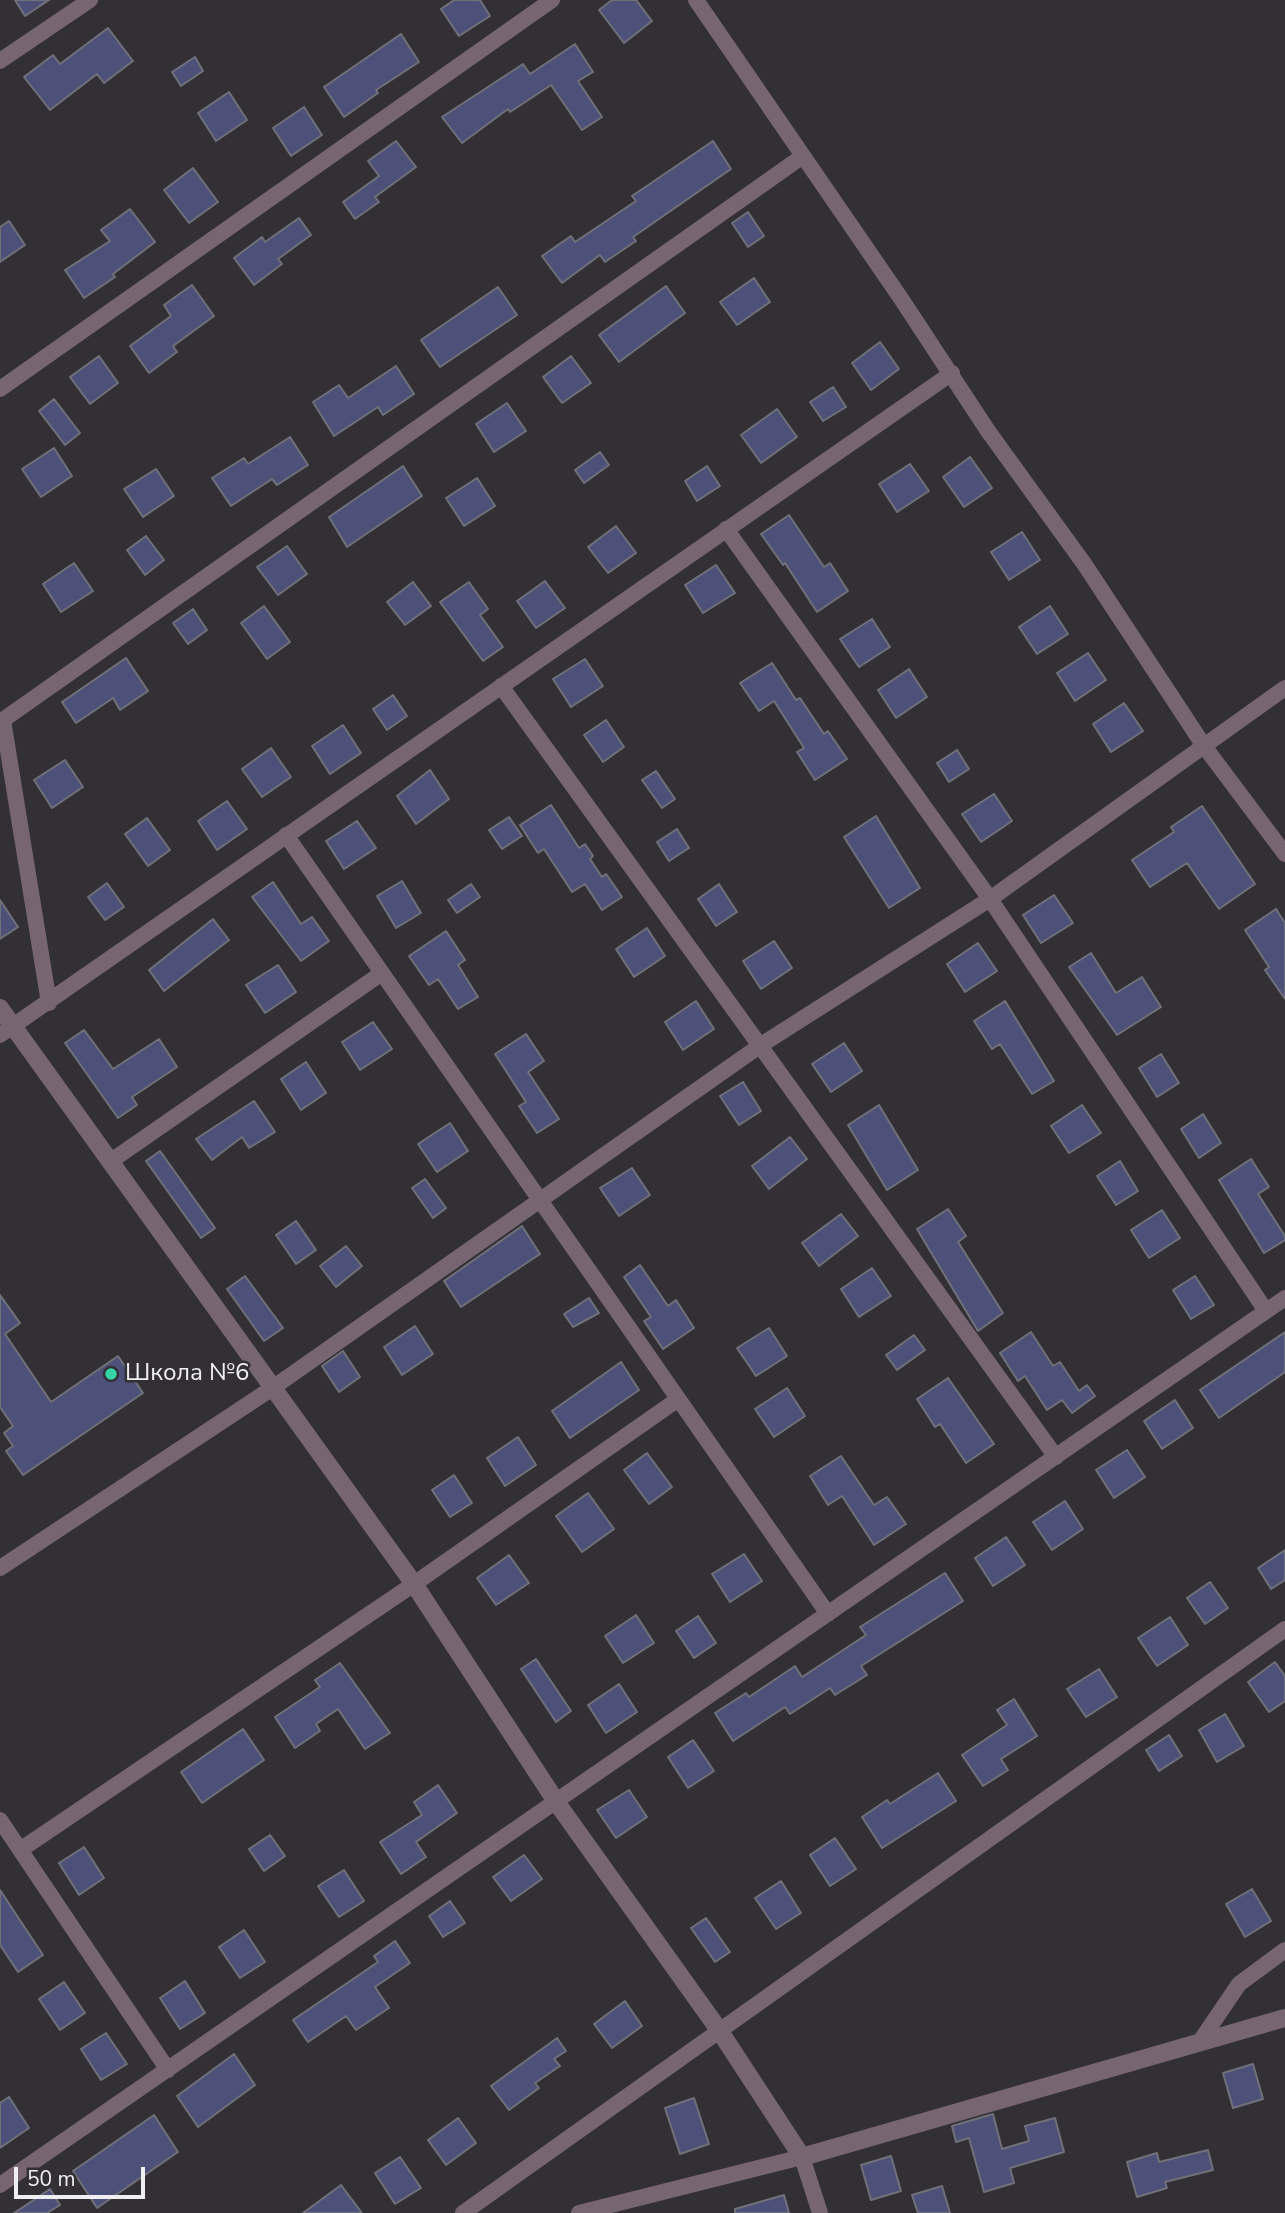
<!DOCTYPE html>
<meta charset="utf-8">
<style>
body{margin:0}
#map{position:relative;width:1285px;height:2213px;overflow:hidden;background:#322f35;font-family:"Nunito Sans",sans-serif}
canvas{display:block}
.scale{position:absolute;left:14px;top:2167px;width:131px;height:32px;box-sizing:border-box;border:4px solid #efeef1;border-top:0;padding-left:9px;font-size:21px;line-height:24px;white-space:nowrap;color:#efeef1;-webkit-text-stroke:5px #322f35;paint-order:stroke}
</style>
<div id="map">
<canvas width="1285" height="2213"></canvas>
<div class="scale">50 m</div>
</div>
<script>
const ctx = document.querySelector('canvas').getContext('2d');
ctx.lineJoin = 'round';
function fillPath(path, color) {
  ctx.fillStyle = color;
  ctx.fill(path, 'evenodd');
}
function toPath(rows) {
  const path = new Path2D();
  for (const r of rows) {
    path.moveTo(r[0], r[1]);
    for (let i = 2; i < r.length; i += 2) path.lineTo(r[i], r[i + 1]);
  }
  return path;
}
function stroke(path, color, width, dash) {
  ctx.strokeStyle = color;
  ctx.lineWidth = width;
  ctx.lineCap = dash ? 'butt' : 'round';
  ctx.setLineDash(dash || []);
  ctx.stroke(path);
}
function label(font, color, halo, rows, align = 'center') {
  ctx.font = font + ' "Nunito Sans",sans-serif';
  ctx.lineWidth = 5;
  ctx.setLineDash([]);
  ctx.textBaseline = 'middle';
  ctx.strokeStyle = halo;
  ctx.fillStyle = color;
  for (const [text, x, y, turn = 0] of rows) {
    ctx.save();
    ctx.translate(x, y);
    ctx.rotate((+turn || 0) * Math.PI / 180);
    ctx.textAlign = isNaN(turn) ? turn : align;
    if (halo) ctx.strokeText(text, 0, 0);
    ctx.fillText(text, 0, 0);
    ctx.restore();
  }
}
const building = toPath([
 [15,0,49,0,25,16,15,0],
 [454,0,480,0,490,16,459,36,441,9,454,0],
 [612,0,636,0,652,21,624,43,599,10,612,0],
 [108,28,133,61,104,83,97,74,50,110,24,77,53,55,60,64,108,28],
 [401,34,419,62,376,90,378,93,344,117,324,87,401,34],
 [575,44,593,72,578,81,602,117,582,130,551,85,510,112,508,109,462,143,442,117,523,64,530,74,575,44],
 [195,57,203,71,181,86,172,72,195,57],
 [229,92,247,120,216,141,198,113,229,92],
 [304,107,322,135,291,156,273,128,304,107],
 [396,141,416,167,375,197,379,202,355,219,343,202,379,176,368,161,396,141],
 [713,141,731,169,633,237,636,241,605,262,600,255,562,283,542,256,571,236,575,242,636,201,632,196,713,141],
 [193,168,218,202,189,223,164,190,193,168],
 [130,209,155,242,113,274,115,277,84,298,65,270,110,241,101,230,130,209],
 [748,212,764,236,748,247,732,223,748,212],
 [299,218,311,235,278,259,282,264,254,285,234,258,262,237,265,242,299,218],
 [9,221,25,245,0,262,0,227,9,221],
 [754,278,770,302,737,325,720,302,754,278],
 [192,285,214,316,173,346,177,352,149,373,130,346,171,316,164,305,192,285],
 [666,286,685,313,619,362,599,335,666,286],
 [498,287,517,315,440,367,421,340,498,287],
 [880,342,899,369,871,390,852,363,880,342],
 [99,356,118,383,90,404,70,377,99,356],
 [571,356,591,383,562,403,543,377,571,356],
 [396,366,414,394,383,415,378,407,334,436,313,402,339,385,348,398,396,366],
 [833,387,846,407,823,421,810,402,833,387],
 [54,399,80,433,65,445,39,411,54,399],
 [507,403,526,431,494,452,476,424,507,403],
 [777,409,797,437,761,463,741,435,777,409],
 [290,437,308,465,277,485,272,479,231,506,212,478,244,458,248,464,290,437],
 [54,448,72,476,41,497,22,469,54,448],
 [600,452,609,465,584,483,575,470,600,452],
 [970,457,992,488,964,507,943,477,970,457],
 [910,464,929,491,897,512,879,484,910,464],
 [403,466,422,496,347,547,329,517,403,466],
 [707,466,720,486,697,501,685,481,707,466],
 [156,469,174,496,143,517,124,489,156,469],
 [477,478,495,506,464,526,446,498,477,478],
 [789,515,824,567,830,563,848,591,817,612,785,563,783,565,761,534,789,515],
 [616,526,636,553,608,573,588,547,616,526],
 [1022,532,1040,560,1009,580,991,552,1022,532],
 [146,536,164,560,145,575,127,550,146,536],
 [287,546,307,574,278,595,257,567,287,546],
 [74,563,93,591,61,612,43,584,74,563],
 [716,565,735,593,703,613,685,585,716,565],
 [545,581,565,608,536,628,517,601,545,581],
 [413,582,431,606,405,625,387,602,413,582],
 [469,582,488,609,480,615,503,647,483,661,440,602,469,582],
 [264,606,290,642,267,659,241,623,264,606],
 [1050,606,1068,634,1037,654,1019,627,1050,606],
 [193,609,207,630,188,644,173,623,193,609],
 [872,619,890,647,859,667,840,639,872,619],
 [1088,653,1106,680,1075,701,1057,673,1088,653],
 [126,658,148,691,120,710,113,698,76,723,62,702,126,658],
 [585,659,603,686,571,707,553,679,585,659],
 [772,663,796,700,800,698,824,734,828,731,847,759,815,780,797,752,804,748,774,701,759,711,740,683,772,663],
 [909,669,927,697,896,718,878,690,909,669],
 [393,695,407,716,387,730,373,709,393,695],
 [1124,703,1143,731,1111,752,1093,724,1124,703],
 [606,720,624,747,603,762,584,735,606,720],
 [343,725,361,753,330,774,312,746,343,725],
 [271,748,291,777,262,797,242,769,271,748],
 [957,750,969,769,949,782,937,763,957,750],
 [65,760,83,787,52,808,34,780,65,760],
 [430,770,449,799,416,824,397,796,430,770],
 [656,771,675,799,662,808,642,780,656,771],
 [994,794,1012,821,981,842,962,814,994,794],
 [227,801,247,829,217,850,198,821,227,801],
 [551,805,579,848,585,844,593,856,590,859,602,877,606,874,609,878,622,897,602,910,585,884,572,892,544,849,538,853,520,825,551,805],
 [1202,806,1255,884,1219,909,1187,863,1150,887,1132,860,1174,832,1171,827,1202,806],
 [876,816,920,888,889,908,844,837,876,816],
 [509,817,522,836,502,849,489,830,509,817],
 [147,818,170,850,148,866,125,834,147,818],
 [357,821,376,848,344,869,326,841,357,821],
 [677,829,689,848,669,861,657,842,677,829],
 [402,881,421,913,396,928,377,896,402,881],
 [273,882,301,924,312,917,329,941,301,961,252,897,273,882],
 [107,883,124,907,105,920,88,897,107,883],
 [471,884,480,897,457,913,448,900,471,884],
 [719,884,737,912,716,926,698,899,719,884],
 [1054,895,1073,923,1041,943,1023,915,1054,895],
 [0,900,18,927,0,939,0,900],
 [1276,909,1285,923,1285,999,1265,970,1269,967,1245,930,1276,909],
 [213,919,229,940,164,991,149,970,213,919],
 [647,928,665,956,634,977,616,949,647,928],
 [446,931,465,960,458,965,478,997,458,1009,438,979,429,985,409,956,446,931],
 [774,941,792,968,761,989,743,961,774,941],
 [978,943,997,971,965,992,947,964,978,943],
 [1091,953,1116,993,1142,977,1161,1007,1117,1035,1069,967,1091,953],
 [278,965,296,992,265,1013,246,985,278,965],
 [696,1001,714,1029,683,1050,665,1022,696,1001],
 [1005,1001,1054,1081,1032,1094,1000,1044,992,1049,974,1021,1005,1001],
 [373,1022,392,1049,360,1070,342,1042,373,1022],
 [84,1030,113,1069,159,1039,177,1067,132,1097,137,1105,118,1118,65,1043,84,1030],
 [526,1034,544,1061,528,1072,559,1119,537,1133,519,1106,526,1102,495,1054,526,1034],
 [844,1043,862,1071,831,1092,812,1064,844,1043],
 [1161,1054,1179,1083,1157,1097,1139,1068,1161,1054],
 [306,1062,326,1093,301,1110,281,1079,306,1062],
 [743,1082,761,1111,739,1125,720,1096,743,1082],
 [254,1101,275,1132,249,1148,242,1137,212,1160,196,1139,254,1101],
 [879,1105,918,1170,887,1190,848,1125,879,1105],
 [1082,1105,1101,1133,1069,1153,1051,1126,1082,1105],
 [1203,1114,1221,1143,1199,1158,1181,1129,1203,1114],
 [450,1123,468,1151,437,1172,418,1144,450,1123],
 [790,1137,807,1159,769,1189,752,1166,790,1137],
 [160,1151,215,1228,201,1238,146,1161,160,1151],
 [1251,1159,1269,1187,1258,1194,1285,1236,1285,1240,1264,1253,1219,1180,1251,1159],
 [1120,1161,1138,1191,1116,1205,1097,1176,1120,1161],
 [632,1168,650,1195,619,1216,600,1188,632,1168],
 [425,1179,446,1208,433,1218,412,1188,425,1179],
 [948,1209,966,1236,958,1242,1003,1313,978,1331,917,1229,948,1209],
 [1162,1210,1180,1238,1149,1258,1131,1230,1162,1210],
 [841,1214,858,1236,819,1266,802,1243,841,1214],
 [296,1221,316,1250,296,1264,276,1235,296,1221],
 [522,1226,540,1254,461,1307,444,1281,522,1226],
 [346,1246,362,1266,336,1287,320,1266,346,1246],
 [640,1265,668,1306,676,1300,694,1328,663,1349,644,1321,651,1317,624,1277,640,1265],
 [872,1268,891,1296,859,1317,841,1289,872,1268],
 [245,1276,283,1328,264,1341,227,1289,245,1276],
 [1195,1276,1214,1305,1191,1319,1173,1290,1195,1276],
 [0,1295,20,1323,5,1334,51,1402,118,1356,143,1393,23,1475,6,1451,13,1446,4,1433,13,1426,0,1407,0,1295],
 [589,1298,599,1313,573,1327,564,1314,589,1298],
 [415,1326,433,1354,402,1375,384,1347,415,1326],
 [769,1328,787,1356,756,1376,737,1348,769,1328],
 [1031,1332,1053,1366,1060,1362,1079,1391,1087,1385,1095,1396,1072,1413,1062,1400,1047,1410,1025,1376,1018,1381,1000,1353,1031,1332],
 [1285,1332,1285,1372,1219,1418,1200,1390,1285,1332],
 [914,1335,925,1350,897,1370,886,1355,914,1335],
 [343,1351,360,1377,339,1392,322,1366,343,1351],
 [621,1362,639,1390,570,1438,552,1411,621,1362],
 [948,1378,994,1444,966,1463,940,1424,935,1427,917,1399,948,1378],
 [787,1388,805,1416,774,1437,755,1409,787,1388],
 [1175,1400,1193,1428,1162,1449,1144,1421,1175,1400],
 [518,1437,536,1465,505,1486,487,1458,518,1437],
 [1127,1450,1145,1477,1114,1498,1096,1470,1127,1450],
 [647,1453,672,1487,649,1504,624,1470,647,1453],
 [841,1456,874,1505,887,1497,906,1524,874,1545,842,1496,828,1505,810,1476,841,1456],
 [454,1475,472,1503,450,1517,432,1490,454,1475],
 [588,1493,614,1529,582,1552,556,1516,588,1493],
 [1065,1501,1083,1529,1052,1550,1033,1522,1065,1501],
 [1006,1537,1025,1565,993,1586,975,1558,1006,1537],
 [1285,1550,1285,1580,1271,1589,1258,1568,1285,1550],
 [744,1554,762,1581,730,1602,712,1574,744,1554],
 [509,1555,529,1583,496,1605,477,1578,509,1555],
 [945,1573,963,1601,861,1666,867,1675,835,1695,830,1688,790,1714,785,1707,733,1741,715,1713,746,1693,749,1697,795,1666,802,1677,866,1635,860,1627,945,1573],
 [1210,1582,1228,1608,1205,1624,1187,1598,1210,1582],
 [636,1615,654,1643,623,1663,605,1636,636,1615],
 [698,1616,716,1643,694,1658,676,1631,698,1616],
 [1170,1617,1188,1645,1157,1666,1138,1638,1170,1617],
 [536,1659,571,1711,556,1722,521,1669,536,1659],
 [1275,1662,1285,1676,1285,1701,1269,1712,1248,1682,1275,1662],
 [340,1663,390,1733,365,1749,338,1709,316,1724,320,1731,295,1748,275,1717,320,1687,315,1680,340,1663],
 [1099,1669,1117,1697,1086,1717,1067,1689,1099,1669],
 [619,1684,637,1712,606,1733,588,1705,619,1684],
 [1014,1699,1037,1736,1001,1759,1008,1770,983,1786,962,1755,1007,1725,997,1710,1014,1699],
 [1225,1714,1244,1746,1217,1762,1199,1730,1225,1714],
 [243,1729,264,1760,202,1803,181,1772,243,1729],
 [1169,1735,1182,1756,1159,1771,1146,1750,1169,1735],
 [693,1740,714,1771,688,1788,668,1757,693,1740],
 [938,1773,956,1801,882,1848,862,1817,887,1800,890,1804,938,1773],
 [438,1785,457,1813,416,1842,426,1857,401,1874,380,1842,422,1815,414,1802,438,1785],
 [629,1790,647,1817,616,1838,597,1810,629,1790],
 [270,1835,285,1856,264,1871,249,1849,270,1835],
 [835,1838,856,1869,830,1886,810,1855,835,1838],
 [84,1847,104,1878,79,1895,59,1863,84,1847],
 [524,1855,542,1879,511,1901,493,1877,524,1855],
 [344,1870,364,1901,339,1917,318,1886,344,1870],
 [781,1881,801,1913,776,1929,755,1898,781,1881],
 [1252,1889,1271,1921,1245,1937,1226,1904,1252,1889],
 [0,1890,43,1955,18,1972,0,1945,0,1890],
 [450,1901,465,1923,443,1937,429,1916,450,1901],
 [706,1918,730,1952,715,1962,691,1928,706,1918],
 [244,1930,265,1962,240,1978,219,1947,244,1930],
 [395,1941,410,1963,375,1987,389,2008,356,2030,346,2016,308,2042,293,2020,378,1962,374,1956,395,1941],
 [185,1981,205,2013,180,2029,160,1998,185,1981],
 [64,1982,85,2013,60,2030,39,1999,64,1982],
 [625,2001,642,2026,612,2048,594,2024,625,2001],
 [106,2033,127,2064,101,2080,81,2049,106,2033],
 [557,2038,566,2051,554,2059,560,2066,535,2083,539,2088,509,2110,491,2086,557,2038],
 [234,2054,255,2085,198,2127,177,2096,234,2054],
 [1253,2064,1263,2099,1233,2108,1223,2073,1253,2064],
 [9,2097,29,2128,0,2148,0,2103,9,2097],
 [694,2098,709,2144,680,2154,665,2108,694,2098],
 [993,2114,1002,2149,1029,2141,1025,2126,1055,2118,1064,2152,1010,2168,1014,2183,984,2192,969,2138,956,2142,952,2126,993,2114],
 [154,2115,178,2152,97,2208,73,2171,154,2115],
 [458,2118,476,2143,446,2165,428,2140,458,2118],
 [1208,2150,1213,2170,1165,2182,1167,2188,1137,2197,1127,2162,1157,2153,1159,2162,1208,2150],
 [891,2156,901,2191,871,2200,861,2165,891,2156],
 [400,2157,421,2188,395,2204,375,2173,400,2157],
 [341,2185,362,2213,303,2213,341,2185],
 [942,2186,950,2213,918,2213,912,2195,942,2186],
 [50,2189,60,2205,47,2213,14,2213,50,2189],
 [784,2195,789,2213,735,2213,735,2209,784,2195]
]);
fillPath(building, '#4d5078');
stroke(building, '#707178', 2);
stroke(toPath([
 [696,0,902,300,988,431,1085,565,1204,746,1285,854],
 [0,61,90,0],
 [0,389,552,0],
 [726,529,990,899,1266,1311],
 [501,686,1056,1457],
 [286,835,828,1614],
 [49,1003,3,720,803,156],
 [0,1035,952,373],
 [111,1161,382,973],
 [0,1568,271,1389,761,1045,990,899,1285,688],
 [0,1820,168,2070],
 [20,1850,414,1584,677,1400],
 [1201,2040,1239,1984,1285,1950],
 [0,2185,1285,1298],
 [463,2213,1285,1629],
 [579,2213,802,2157,820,2213]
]), '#776572', 16);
stroke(toPath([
 [0,1008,414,1584,557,1803,719,2030,802,2157,1285,2018]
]), '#776572', 18);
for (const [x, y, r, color] of [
 [111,1374,7,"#37d4a6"]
]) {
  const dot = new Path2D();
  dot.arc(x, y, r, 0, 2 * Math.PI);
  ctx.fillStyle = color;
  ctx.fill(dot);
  stroke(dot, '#322f35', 2.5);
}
label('24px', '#efeef1', '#322f35', [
 ["Школа №6",125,1374]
], 'left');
</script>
